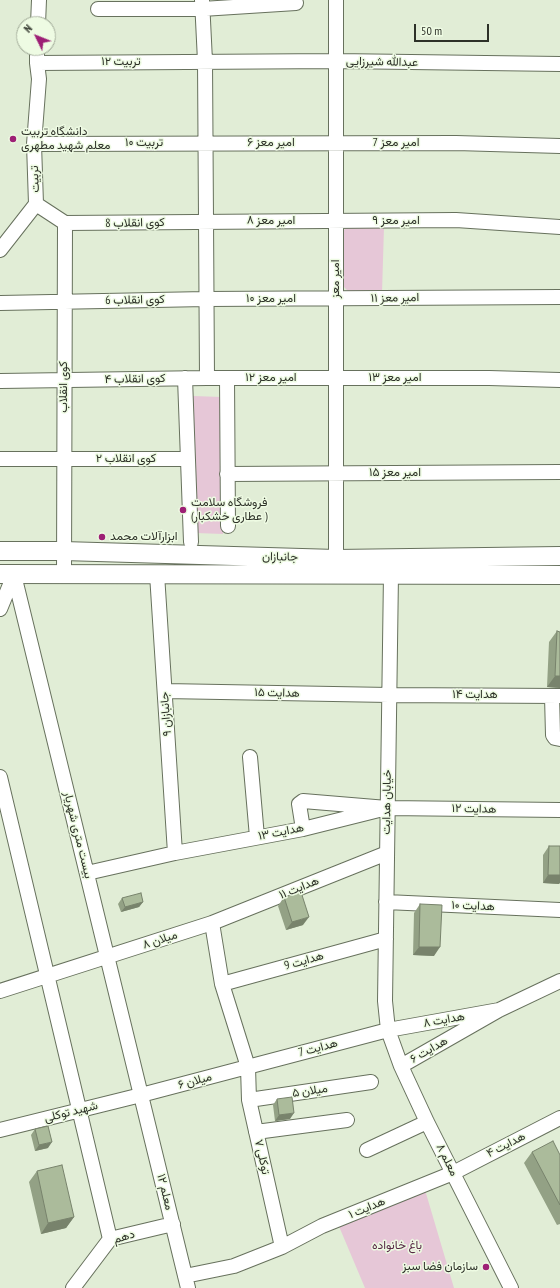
<!DOCTYPE html>
<meta charset="utf-8">
<style>
body{margin:0}
#map{position:relative;width:560px;height:1288px;overflow:hidden;background:#e1edd6;font-family:"PT Sans Narrow",sans-serif}
canvas{display:block}
.north{position:absolute;left:16px;top:16px;width:40px;height:40px;box-sizing:border-box;background:#eefbe3;border:1px solid #a1aa98;border-radius:50%;rotate:313deg;font-size:11px;font-weight:700;line-height:16px;text-align:center;color:#2d3128}
.north::after{content:'';display:block;margin:auto;width:14px;height:18px;background:#9d1f75;clip-path:polygon(50% 0,100% 100%,50% 72%,0 100%)}
.scale{position:absolute;left:414px;top:24px;width:75px;height:18px;box-sizing:border-box;border:2px solid #2d3128;border-top:0;padding-left:5px;font-size:12px;line-height:14px;white-space:nowrap;color:#2d3128;-webkit-text-stroke:3px #eefbe3;paint-order:stroke}
</style>
<div id="map">
<canvas width="560" height="1288"></canvas>
<div class="north">N</div>
<div class="scale">50 m</div>
</div>
<script>
const ctx = document.querySelector('canvas').getContext('2d');
ctx.lineJoin = 'round';
function fillPath(path, color) {
  ctx.fillStyle = color;
  ctx.fill(path, 'evenodd');
}
function toPath(rows) {
  const path = new Path2D();
  for (const r of rows) {
    path.moveTo(r[0], r[1]);
    for (let i = 2; i < r.length; i += 2) path.lineTo(r[i], r[i + 1]);
  }
  return path;
}
function stroke(path, color, width, dash) {
  ctx.strokeStyle = color;
  ctx.lineWidth = width;
  ctx.lineCap = dash ? 'butt' : 'round';
  ctx.setLineDash(dash || []);
  ctx.stroke(path);
}
function label(font, color, halo, rows, align = 'center') {
  ctx.font = font + ' "PT Sans Narrow",Vazirmatn,sans-serif';
  ctx.lineWidth = 3;
  ctx.setLineDash([]);
  ctx.textBaseline = 'middle';
  ctx.strokeStyle = halo;
  ctx.fillStyle = color;
  for (const [text, x, y, turn = 0] of rows) {
    ctx.save();
    ctx.translate(x, y);
    ctx.rotate((+turn || 0) * Math.PI / 180);
    ctx.textAlign = isNaN(turn) ? turn : align;
    if (halo) ctx.strokeText(text, 0, 0);
    ctx.fillText(text, 0, 0);
    ctx.restore();
  }
}
fillPath(toPath([
 [348,226,384,227,382,293,349,292,344,287,343,231],
 [193,396,222,397,223,534,196,533],
 [425,1190,454,1288,365,1288,338,1224]
]), '#e6c7d7');
const minor = toPath([
 [202,0,205,61,207,378],
 [336,0,336,559],
 [98,9,202,9,296,3],
 [38,24,39,0],
 [37,63,336,61,560,64],
 [34,144,456,143,560,146],
 [36,204,65,223],
 [65,223,456,220,560,227],
 [0,250,36,204,34,144,39,79,37,63,37,48],
 [0,303,206,299,560,297],
 [185,378,191,542],
 [227,378,228,526],
 [0,381,207,378,489,378,560,380],
 [0,459,188,459],
 [227,474,560,472],
 [64,574,65,223],
 [157,574,175,853],
 [391,574,385,1001,388,1030,401,1066,427,1122,511,1288],
 [14,575,188,1288],
 [0,609,14,575],
 [165,691,389,695,560,696],
 [552,696,553,735,555,738,560,739],
 [250,757,257,837],
 [0,777,110,1239],
 [303,829,299,804,303,801,387,808,560,810],
 [87,873,175,853,303,829,387,808],
 [386,902,560,910],
 [212,923,222,984,248,1067,249,1100,282,1247],
 [222,984,386,939],
 [0,991,212,923,387,853],
 [401,1066,499,1010,560,981],
 [249,1100,371,1082],
 [0,1130,141,1095,388,1030,499,1010],
 [256,1132,347,1120],
 [367,1150,427,1122],
 [185,1276,234,1266,282,1247,322,1226,453,1173,560,1118],
 [73,1288,110,1239,173,1224]
]);
const major = toPath([
 [0,551,63,551,336,559,560,556],
 [0,574,560,575]
]);
stroke(minor, '#67715d', 16);
stroke(major, '#67715d', 20);
stroke(minor, '#fff', 14);
stroke(major, '#fff', 18);
fillPath(toPath([
 [557,631,560,688,547,687,549,642],
 [549,846,559,884,543,883,543,855],
 [284,897,303,925,286,930,278,906],
 [122,898,143,902,139,907,121,912,118,904],
 [420,904,434,956,413,955,414,913],
 [277,1099,290,1119,275,1121,273,1105],
 [35,1129,48,1148,35,1151,31,1135],
 [532,1152,560,1155,560,1224,557,1225,524,1163],
 [37,1171,74,1217,66,1228,41,1234,29,1182]
]), '#93a185');
fillPath(toPath([
 [555,676,560,676,560,688,547,687],
 [548,875,560,875,560,883,559,884,543,883],
 [143,902,139,907,121,912,125,907],
 [309,917,303,925,286,930,292,922],
 [419,947,440,947,434,956,413,955],
 [294,1113,290,1119,275,1121,279,1115],
 [52,1142,48,1148,35,1151,39,1145],
 [74,1217,66,1228,41,1234,48,1223]
]), '#78836c');
const building = toPath([
 [557,631,560,632,560,676,555,676,557,631],
 [549,846,560,846,560,875,548,875,549,846],
 [301,892,309,917,292,922,284,897,301,892],
 [141,893,143,902,125,907,122,898,141,893],
 [420,904,442,905,440,947,419,947,420,904],
 [292,1097,294,1113,279,1115,277,1099,292,1097],
 [48,1126,52,1142,39,1145,35,1129,48,1126],
 [553,1141,560,1155,560,1205,532,1152,553,1141],
 [62,1165,74,1217,48,1223,37,1171,62,1165]
]);
fillPath(building, '#abbb9b');
stroke(building, '#78836c', 1);
for (const [x, y, r, color] of [
 [13,139,4,"#9d1f75"],
 [183,510,4,"#9d1f75"],
 [102,537,4,"#9d1f75"],
 [486,1267,4,"#9d1f75"]
]) {
  const dot = new Path2D();
  dot.arc(x, y, r, 0, 2 * Math.PI);
  ctx.fillStyle = color;
  ctx.fill(dot);
  stroke(dot, '#eefbe3', 1.5);
}
label('12px', '#2d3128', '#eefbe3', [
 ["تربیت ۱۲",121,62],
 ["عبدالله شیرزایی",382,62,1],
 ["تربیت ۱۰",144,143],
 ["امیر معز ۶",271,143],
 ["امیر معز 7",396,143],
 ["تربیت",35,179,-92],
 ["امیر معز ۸",271,221],
 ["امیر معز ۹",396,221],
 ["کوی انقلاب 8",135,223,-1],
 ["امیر معز",336,279,-90],
 ["امیر معز ۱۱",395,298,-1],
 ["امیر معز ۱۰",271,299],
 ["کوی انقلاب 6",135,300,-1],
 ["امیر معز ۱۲",271,378],
 ["امیر معز ۱۳",395,378],
 ["کوی انقلاب ۴",135,379,-1],
 ["کوی انقلاب",64,387,-90],
 ["کوی انقلاب ۲",126,459],
 ["امیر معز ۱۵",395,473],
 ["جانبازان",280,557,1],
 ["هدایت ۱۵",277,693,1],
 ["هدایت ۱۴",475,695],
 ["جانبازان ۹",166,714,-94],
 ["خیابان هدایت",387,802,-89],
 ["هدایت ۱۲",474,809,1],
 ["هدایت ۱۳",281,832,-11],
 ["بیست متری شهریار",78,835,76],
 ["هدایت ۱۱",299,888,-22],
 ["هدایت ۱۰",473,906,2],
 ["میلان ۸",160,940,-18],
 ["هدایت 9",304,961,-16],
 ["هدایت ۸",444,1020,-10],
 ["هدایت 7",318,1048,-15],
 ["هدایت ۶",429,1050,-30],
 ["میلان ۶",195,1081,-15],
 ["میلان ۵",310,1091,-8],
 ["شهید توکلی",71,1112,-14],
 ["هدایت ۴",506,1145,-27],
 ["توکلی ۷",262,1157,77],
 ["معلم ۸",447,1160,63],
 ["معلم ۱۲",165,1192,76],
 ["هدایت ۱",367,1208,-22],
 ["دهم",124,1237,-17]
]);
label('12px', '#2d3128', '#eefbe3', [
 ["دانشگاه تربیت",21,132],
 ["معلم شهید مطهری",21,146],
 ["فروشگاه سلامت",191,503],
 ["(عطاری خشکبار )",191,517],
 ["ابزارآلات محمد",110,537],
 ["سازمان فضا سبز",478,1267,"right"]
], 'left');
label('12px', '#572845', '#eefbe3', [
 ["باغ خانواده",397,1246]
]);
</script>
